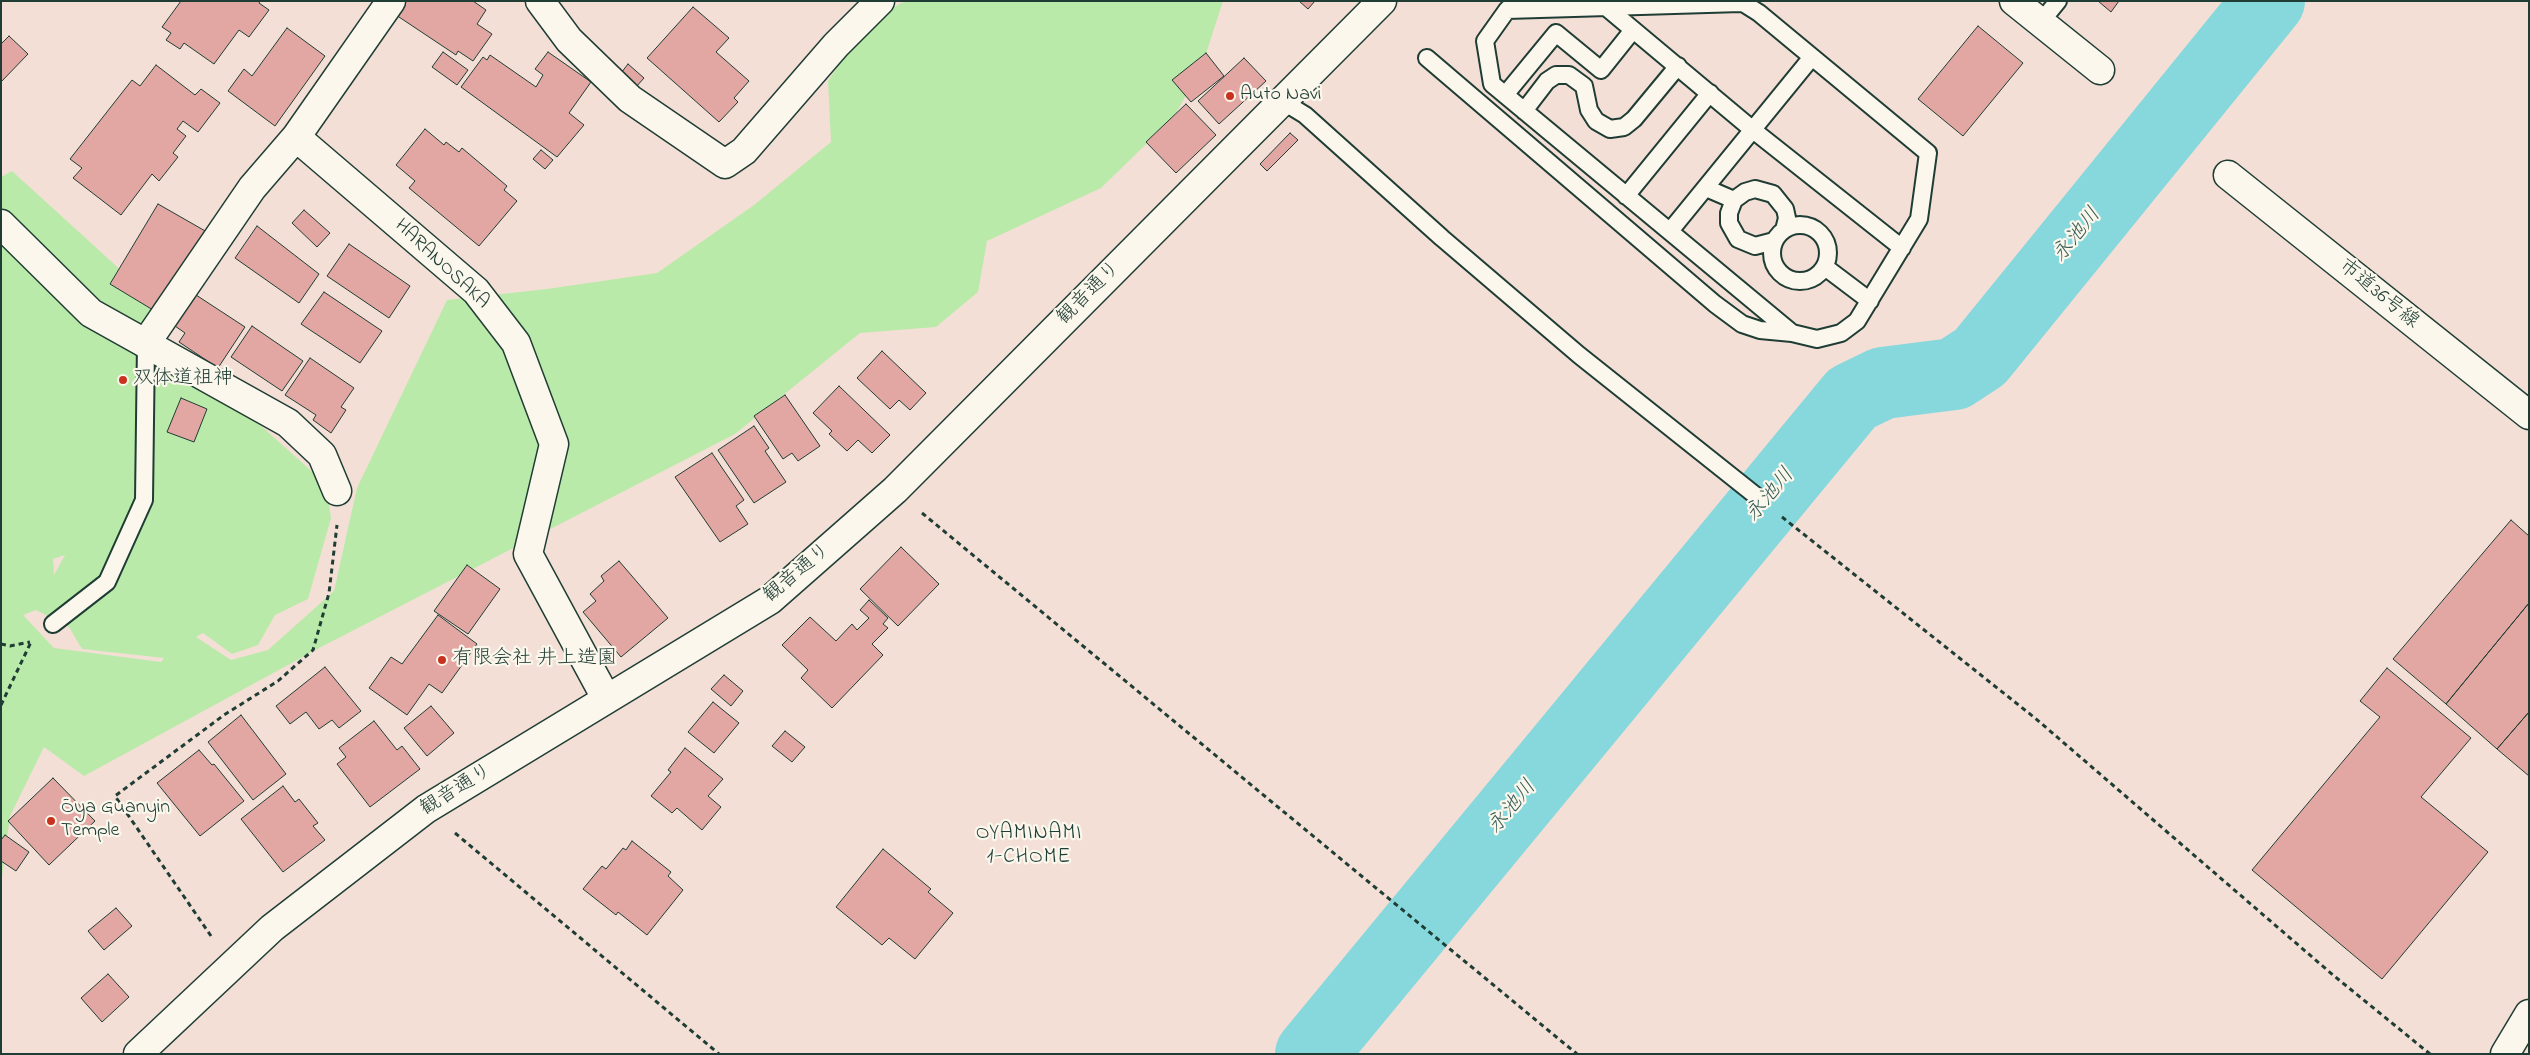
<!DOCTYPE html>
<meta charset="utf-8">
<style>
body{margin:0}
#map{position:relative;width:2530px;height:1055px;overflow:hidden;background:#f4dfd6;font-family:"Indie Flower",sans-serif}
canvas{display:block}
.frame{position:absolute;inset:0;border:2px solid #1f3d34;pointer-events:none}
</style>
<div id="map">
<canvas width="2530" height="1055"></canvas>
<div class="frame"></div>
</div>
<script>
const ctx = document.querySelector('canvas').getContext('2d');
ctx.lineJoin = 'round';
function fillPath(path, color) {
  ctx.fillStyle = color;
  ctx.fill(path, 'evenodd');
}
function toPath(rows) {
  const path = new Path2D();
  for (const r of rows) {
    if (r.length === 3) {
      path.moveTo(r[0] + r[2], r[1]);
      path.arc(r[0], r[1], r[2], 0, 2 * Math.PI);
      continue;
    }
    path.moveTo(r[0], r[1]);
    for (let i = 2; i < r.length; i += 2) path.lineTo(r[i], r[i + 1]);
  }
  return path;
}
function stroke(path, color, width, dash) {
  ctx.strokeStyle = color;
  ctx.lineWidth = width;
  ctx.lineCap = dash ? 'butt' : 'round';
  ctx.setLineDash(dash || []);
  ctx.stroke(path);
}
function label(font, color, halo, rows, align = 'center') {
  ctx.font = font + ' "Indie Flower","Klee One",sans-serif';
  ctx.lineWidth = 4.5;
  ctx.setLineDash([]);
  ctx.textBaseline = 'middle';
  ctx.strokeStyle = halo;
  ctx.fillStyle = color;
  for (const [text, x, y, turn = 0] of rows) {
    ctx.save();
    ctx.translate(x, y);
    ctx.rotate((+turn || 0) * Math.PI / 180);
    ctx.textAlign = isNaN(turn) ? turn : align;
    if (halo) ctx.strokeText(text, 0, 0);
    ctx.fillText(text, 0, 0);
    ctx.restore();
  }
}
fillPath(toPath([
 [907,1,1223,1,1202,66,1174,117,1101,188,987,241,978,292,936,327,860,333,735,434,321,647,84,776,44,747,10,816,1,884,1,177,12,171,147,294,170,376,172,372,260,425,326,484,331,518,308,599,275,615,258,645,232,654,203,633,196,637,231,660,268,650,334,591,357,488,447,300,547,289,657,273,754,205,831,142,828,81,861,32,899,4],
 [65,555,54,575,53,559],
 [36,610,69,627,82,649,164,658,161,662,54,648,23,615]
]), '#baeaa9');
stroke(toPath([
 [1311,1054,1852,398,1883,383,1954,374,1980,357,2269,1]
]), '#86d8dd', 72);
const building = toPath([
 [181,1,260,1,259,3,269,10,249,37,239,30,214,64,184,43,180,49,166,40,171,33,162,27,181,1],
 [405,1,473,1,486,10,477,24,492,34,473,61,458,51,456,55,396,15,405,1],
 [1299,1,1315,1,1308,9,1299,1],
 [2098,1,2119,1,2111,12,2098,1],
 [693,7,729,38,716,52,749,81,734,98,738,102,719,122,647,58,693,7],
 [1978,26,2023,63,1963,136,1918,99,1978,26],
 [287,28,325,56,275,126,228,91,244,69,252,76,287,28],
 [9,36,28,54,1,82,1,44,9,36],
 [443,52,468,70,457,85,432,67,443,52],
 [548,52,591,82,569,113,584,125,557,157,461,87,483,57,487,60,490,55,536,87,543,75,535,69,548,52],
 [1206,53,1224,76,1191,102,1172,80,1206,53],
 [1244,58,1266,81,1219,124,1198,101,1244,58],
 [628,64,644,78,636,87,621,73,628,64],
 [156,65,195,95,201,89,220,103,198,132,183,121,177,129,186,136,173,153,178,157,159,181,152,174,121,215,73,178,82,168,70,159,132,80,140,86,156,65],
 [1186,104,1216,135,1176,173,1146,142,1186,104],
 [425,129,444,145,446,142,459,152,462,148,507,186,504,190,517,201,479,246,409,188,415,181,396,165,425,129],
 [1290,133,1298,140,1267,171,1260,164,1290,133],
 [541,150,553,160,545,169,533,159,541,150],
 [158,204,207,232,158,313,110,284,158,204],
 [304,210,330,233,317,247,292,223,304,210],
 [257,226,319,274,299,303,235,258,257,226],
 [349,244,410,286,389,318,327,276,349,244],
 [324,292,382,331,360,363,301,324,324,292],
 [193,293,245,327,218,368,179,342,185,333,175,326,182,316,178,314,193,293],
 [252,326,303,361,282,391,231,357,252,326],
 [882,351,926,393,910,410,899,400,890,409,857,378,882,351],
 [310,358,354,388,341,407,346,410,331,433,313,420,316,415,285,395,310,358],
 [839,386,890,435,872,453,858,440,847,451,829,434,832,431,813,413,839,386],
 [785,395,820,446,798,461,792,453,783,459,754,416,785,395],
 [181,398,207,409,194,442,167,432,181,398],
 [754,426,769,448,765,451,786,482,754,503,718,450,754,426],
 [712,453,744,500,736,506,748,524,720,542,675,477,712,453],
 [2511,520,2529,536,2529,603,2446,704,2393,659,2511,520],
 [901,547,939,584,898,626,860,589,901,547],
 [619,561,668,618,621,657,583,612,596,601,590,594,604,581,601,576,619,561],
 [467,565,500,589,468,634,434,611,467,565],
 [869,600,888,618,883,624,888,628,872,644,883,655,832,708,801,678,808,670,782,645,810,617,836,641,852,624,857,630,869,618,860,610,869,600],
 [2529,603,2529,712,2497,749,2446,704,2529,603],
 [438,615,477,644,442,693,429,684,407,715,369,688,391,657,402,664,438,615],
 [325,667,361,711,339,728,332,720,319,729,306,712,290,724,276,706,325,667],
 [2387,668,2471,738,2421,797,2488,852,2382,979,2252,870,2380,717,2360,701,2387,668],
 [724,675,743,691,731,706,711,689,724,675],
 [713,702,739,723,714,753,688,732,713,702],
 [431,706,454,733,427,756,404,728,431,706],
 [2529,712,2529,776,2497,749,2529,712],
 [241,715,286,774,253,800,208,742,241,715],
 [374,721,397,750,402,746,420,769,370,807,337,764,346,757,339,748,374,721],
 [785,731,805,747,792,762,772,746,785,731],
 [685,748,723,779,708,796,721,807,702,830,677,808,672,813,651,796,671,772,668,770,685,748],
 [199,750,212,765,214,764,244,801,200,836,157,783,199,750],
 [53,778,95,821,49,865,8,821,53,778],
 [283,786,295,802,299,799,318,823,313,826,325,840,283,872,241,819,283,786],
 [5,835,29,852,16,871,1,861,1,840,5,835],
 [632,841,671,872,668,876,683,890,647,935,618,912,616,915,583,889,602,866,606,869,623,848,626,850,632,841],
 [883,849,931,889,928,892,953,913,915,959,889,938,882,945,836,907,883,849],
 [116,908,132,926,104,950,88,931,116,908],
 [108,974,129,997,102,1022,81,998,108,974]
]);
fillPath(building, '#e2a7a3');
stroke(building, '#1f3d34', 1);
const lane = toPath([
 [1516,1,1507,10,1485,41,1492,84,1792,333,1817,339,1841,333,1857,321,1919,219,1928,153,1759,13,1740,1],
 [1606,7,1753,130,1902,248],
 [1507,10,1741,3],
 [2040,23,2058,1],
 [1427,58,1715,304,1742,324,1760,330,1792,333],
 [1505,95,1556,33,1601,70,1633,30],
 [1282,101,1305,115,1442,238,1579,355,1760,499],
 [1524,111,1547,81,1556,75,1569,75,1584,86,1589,110,1596,121,1610,129,1624,127,1634,119,1678,66],
 [1706,188,1734,200],
 [1626,196,1710,93],
 [1800,253,28],
 [1670,231,1812,57],
 [1774,241,1755,246,1738,239,1729,223,1729,213,1734,200,1745,192,1755,189,1773,194,1785,209,1787,218,1784,230],
 [1825,267,1870,301],
 [53,624,107,582,144,500,146,343]
]);
const street = toPath([
 [540,1,569,40,630,99,725,164,744,151,836,45,880,1],
 [296,137,476,291,516,343,554,444,528,554,606,698],
 [1,224,91,313,288,423,322,455,337,491],
 [146,343,252,188,296,137,391,1]
]);
const secondary = toPath([
 [2014,1,2100,70],
 [2228,175,2529,415],
 [138,1054,272,928,426,809,770,600,895,490,1382,1],
 [2505,1054,2529,1014]
]);
stroke(lane, '#1f3d34', 20);
stroke(street, '#1f3d34', 31);
stroke(secondary, '#1f3d34', 31);
stroke(toPath([
 [922,513,1577,1054],
 [1782,517,2035,718,2333,975,2430,1054],
 [1,644,10,646,30,642],
 [1,705,31,642],
 [455,833,719,1054],
 [211,936,115,796,224,715,278,681,313,650,329,593,337,525]
]), '#1f3d34', 3, [5, 4]);
stroke(lane, '#fbf7ec', 16);
stroke(street, '#fbf7ec', 28);
stroke(secondary, '#fbf7ec', 28);
for (const [x, y, r, color] of [
 [1230,96,5,"#c8321e"],
 [123,380,5,"#c8321e"],
 [442,660,5,"#c8321e"],
 [51,821,5,"#c8321e"]
]) {
  const dot = new Path2D();
  dot.arc(x, y, r, 0, 2 * Math.PI);
  ctx.fillStyle = color;
  ctx.fill(dot);
  stroke(dot, '#fbf7ec', 2);
}
label('20px', '#1f3d34', '#fbf7ec', [
 ["Auto Navi",1240,96],
 ["双体道祖神",133,380],
 ["有限会社 井上造園",452,660],
 ["Ōya Guanyin",61,809],
 ["Temple",61,832]
], 'left');
label('20px', '#1f3d34', '#fbf7ec', [
 ["HARANOSAKA",441,265,43],
 ["観音通り",1090,294,-45],
 ["市道36号線",2378,295,39],
 ["観音通り",798,574,-40],
 ["観音通り",457,791,-32]
]);
label('italic 21px', '#345c56', '#fbf7ec', [
 ["永池川",2078,236,-51],
 ["永池川",1771,496,-50],
 ["永池川",1513,808,-50]
]);
ctx.letterSpacing = '1px';
label('21px', '#1f3d34', '#fbf7ec', [
 ["OYAMINAMI",1029,835],
 ["1-CHOME",1029,859]
]);
ctx.letterSpacing = '0px';
</script>
